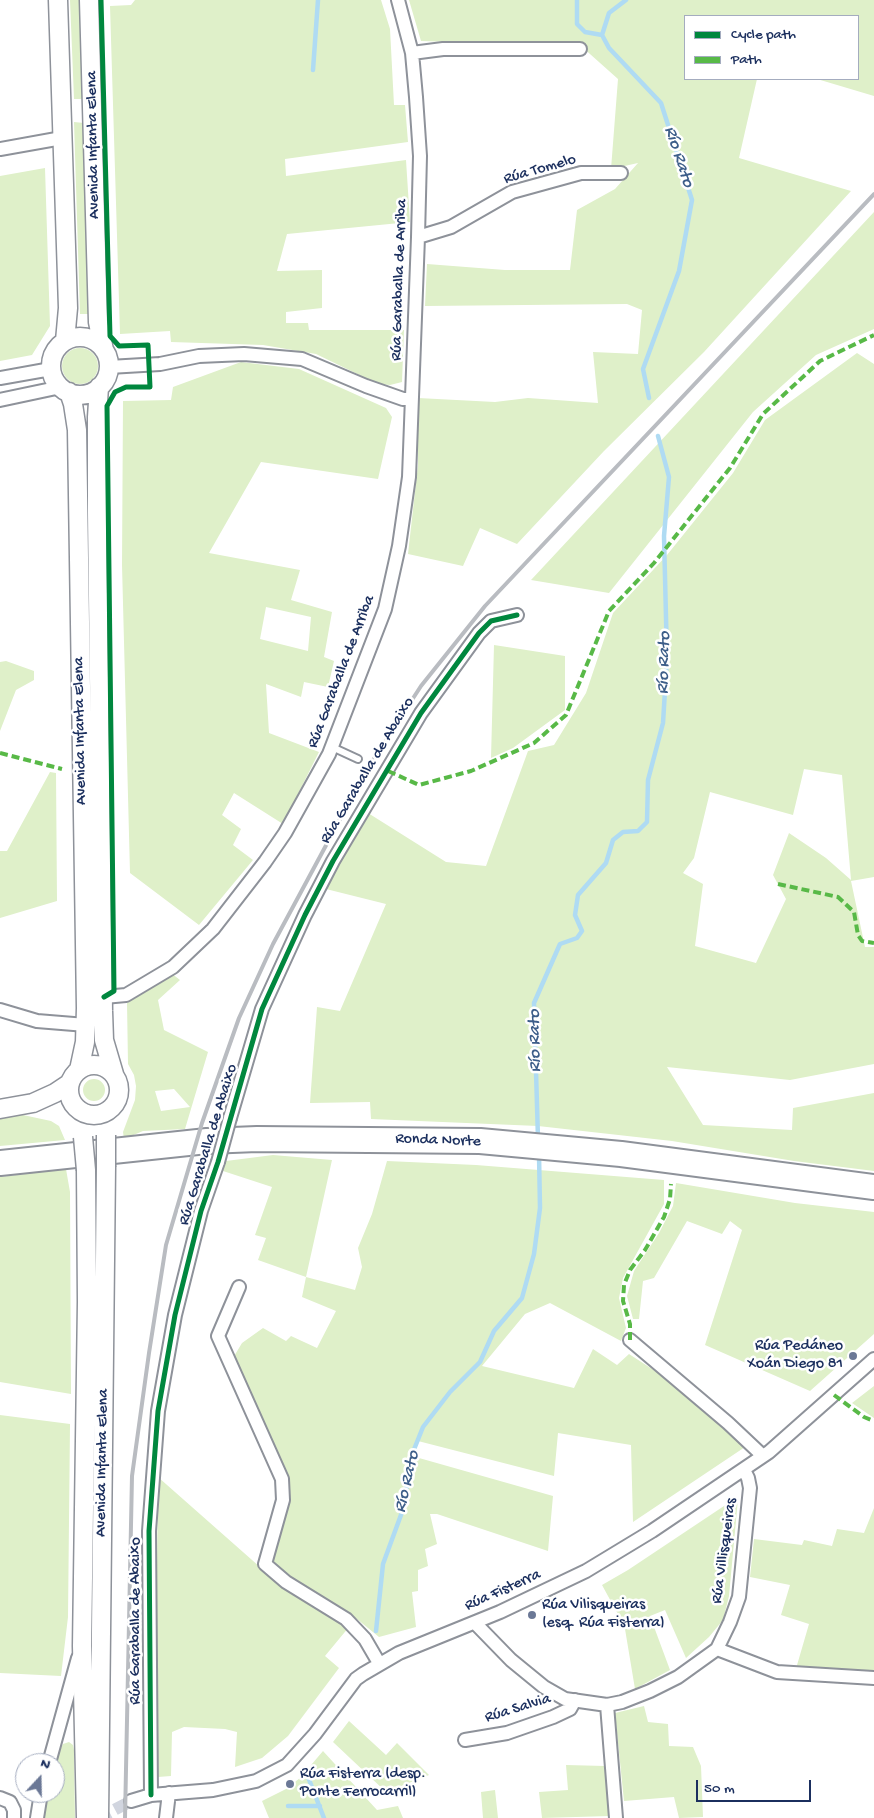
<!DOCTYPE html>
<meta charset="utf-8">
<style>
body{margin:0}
#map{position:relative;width:874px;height:1818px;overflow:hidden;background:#fff;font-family:"Gochi Hand",sans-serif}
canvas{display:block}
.legend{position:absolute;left:684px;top:15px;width:175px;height:65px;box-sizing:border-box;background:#fff;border:1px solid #a4acbf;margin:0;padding:6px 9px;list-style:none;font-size:15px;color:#1b2f5e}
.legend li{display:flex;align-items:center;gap:10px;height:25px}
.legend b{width:25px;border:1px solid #a4acbf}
.north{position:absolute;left:15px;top:1753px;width:50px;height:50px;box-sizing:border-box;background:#fff;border:1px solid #a4acbf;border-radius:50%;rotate:21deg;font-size:14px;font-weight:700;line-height:20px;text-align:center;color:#1b2f5e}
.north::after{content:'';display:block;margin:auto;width:18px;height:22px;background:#6b7896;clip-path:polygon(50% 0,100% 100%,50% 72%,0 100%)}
.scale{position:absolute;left:696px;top:1780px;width:115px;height:22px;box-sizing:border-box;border:2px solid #1b2f5e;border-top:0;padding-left:6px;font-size:15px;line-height:18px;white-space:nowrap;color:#1b2f5e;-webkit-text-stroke:4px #fff;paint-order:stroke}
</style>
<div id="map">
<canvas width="874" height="1818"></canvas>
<ul class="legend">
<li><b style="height:6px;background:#00873e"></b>Cycle path</li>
<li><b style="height:6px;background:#58b947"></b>Path</li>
</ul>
<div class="north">N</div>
<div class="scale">50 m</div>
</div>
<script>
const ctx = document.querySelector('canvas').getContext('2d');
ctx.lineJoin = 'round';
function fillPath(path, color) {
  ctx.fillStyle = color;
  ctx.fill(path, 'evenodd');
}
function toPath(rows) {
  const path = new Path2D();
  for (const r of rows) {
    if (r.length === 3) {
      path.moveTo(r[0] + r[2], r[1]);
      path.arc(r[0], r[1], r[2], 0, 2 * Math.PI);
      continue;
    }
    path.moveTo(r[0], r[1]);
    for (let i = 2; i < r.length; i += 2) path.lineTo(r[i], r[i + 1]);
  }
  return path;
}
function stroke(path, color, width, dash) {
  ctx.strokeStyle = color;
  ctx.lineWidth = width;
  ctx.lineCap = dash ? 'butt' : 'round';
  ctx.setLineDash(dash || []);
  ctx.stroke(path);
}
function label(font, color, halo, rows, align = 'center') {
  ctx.font = font + ' "Gochi Hand",sans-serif';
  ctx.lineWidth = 5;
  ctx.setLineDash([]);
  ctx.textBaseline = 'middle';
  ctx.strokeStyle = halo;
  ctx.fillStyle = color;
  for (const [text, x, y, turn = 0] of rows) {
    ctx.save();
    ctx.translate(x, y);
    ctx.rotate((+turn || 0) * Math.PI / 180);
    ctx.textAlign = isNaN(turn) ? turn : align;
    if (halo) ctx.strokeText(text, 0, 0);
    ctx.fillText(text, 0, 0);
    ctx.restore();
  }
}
fillPath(toPath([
 [70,0,80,0,84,99,74,99],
 [135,0,381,0,390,29,394,105,405,105,408,142,285,159,286,176,406,160,410,222,287,234,277,271,322,270,322,308,286,312,286,323,308,323,309,330,404,330,402,382,390,385,378,384,316,354,263,345,171,342,170,331,120,334,110,6,131,5],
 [409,0,874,0,874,96,817,79,858,79,858,16,685,16,685,79,757,79,739,158,851,191,704,352,604,451,517,544,480,528,463,566,408,554,418,465,418,398,495,402,528,398,598,403,593,352,638,354,642,310,627,304,425,306,427,264,505,270,570,270,577,210,615,189,638,163,611,169,618,79,581,46,421,41],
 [74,122,84,123,90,314,80,314],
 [45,168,50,326,32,355,0,361,0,176],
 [874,212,874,329,816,355,753,412,609,593,531,580],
 [80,366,18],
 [857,353,874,364,874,877,851,881,865,947,874,947,874,1064,790,1080,667,1067,703,1125,792,1130,793,1108,874,1093,874,1171,794,1161,672,1141,538,1126,371,1119,370,1102,310,1103,317,1007,340,1011,386,904,326,889,368,813,446,862,486,866,528,751,554,745,586,693,613,613,667,555,733,473,765,420],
 [804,769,842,775,851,880,826,858,789,833,773,875,786,899,756,963,695,946,703,884,683,873,694,858,710,792,793,815],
 [241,362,299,369,386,408,392,417,378,479,261,462,209,553,300,570,291,600,332,612,324,657,334,661,328,687,304,682,301,697,266,684,269,733,319,752,283,824,234,793,222,815,241,829,233,845,253,860,199,925,130,873,122,565,123,401,171,400,173,387],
 [266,607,311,617,308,651,260,639],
 [494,645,565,656,565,710,513,748,491,758],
 [6,661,34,671,34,680,16,690,0,731,0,662],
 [50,772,56,773,57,901,0,918,0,851,7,851],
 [171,973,180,980,158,1000,164,1030,208,1052,185,1129,143,1131,124,1139,123,1132,135,1100,136,1086,134,1075,128,1064,127,1003],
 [174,1089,190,1107,161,1111,155,1091],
 [94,1090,11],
 [23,1115,51,1121,59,1126,65,1140,0,1146,0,1118],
 [273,1155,332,1160,306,1277,355,1290,362,1267,358,1248,372,1214,387,1161,476,1165,664,1180,664,1204,623,1278,619,1298,626,1328,621,1341,550,1303,525,1314,482,1366,574,1388,593,1349,617,1365,629,1354,669,1380,748,1445,633,1522,631,1445,558,1433,554,1476,418,1441,412,1456,553,1496,548,1551,437,1514,430,1514,437,1544,425,1549,428,1566,418,1570,418,1591,412,1592,416,1627,379,1637,357,1619,288,1580,272,1566,288,1494,233,1358,242,1343,263,1328,286,1341,291,1336,317,1348,336,1311,302,1297,306,1277,258,1260,266,1238,255,1235,272,1187,223,1171,226,1161],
 [66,1169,70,1192,71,1394,0,1382,0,1177],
 [676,1183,795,1203,874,1212,874,1334,810,1391,705,1345,742,1230,730,1221,722,1234,687,1221,654,1278,643,1281,639,1319,633,1319,627,1296,634,1271,659,1233,673,1206],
 [96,1194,99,1194,94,1606,91,1606],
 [874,1386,874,1418,852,1403],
 [0,1415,70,1424,68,1617,61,1676,0,1673],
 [158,1477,286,1590,349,1627,325,1656,339,1668,288,1736,262,1758,235,1767,237,1732,225,1729,184,1727,172,1732,171,1776,158,1777,156,1652],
 [736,1498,738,1499,729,1596,723,1620,709,1637,686,1658,665,1610,650,1616,670,1670,635,1689,623,1617,620,1618,602,1585,628,1570],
 [874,1508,874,1673,795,1672,809,1624,781,1615,790,1585,750,1577,754,1539,802,1545,804,1540,832,1546,837,1529,864,1533],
 [644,1706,648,1722,668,1724,669,1746,693,1747,701,1766,703,1817,679,1818,674,1797,624,1801,615,1713],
 [349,1721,386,1755,397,1743,429,1775,386,1792,333,1742],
 [69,1742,73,1745,74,1750,75,1818,45,1818,44,1806,47,1793,55,1793,55,1767,61,1748,63,1744],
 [323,1751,377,1810,398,1806,403,1818,269,1818,262,1801,286,1789,300,1778],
 [566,1765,605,1766,610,1816,542,1818,539,1792,568,1790],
 [495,1790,498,1818,483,1818,481,1792]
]), '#dff0c9');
stroke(toPath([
 [577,0,577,24,585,32,602,35],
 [626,0,609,13,602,35,609,48,661,103,692,200,679,271,643,369,649,398],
 [313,70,318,0],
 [538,1139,534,1003,560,944,577,938,582,931,575,915,578,895,606,863,613,840,623,832,638,831,647,822,648,780,663,723,667,658,664,536,669,477,658,436],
 [376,1631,383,1564,405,1504,409,1462,423,1427,450,1392,480,1362,494,1331,522,1298,534,1254,540,1208,539,1154],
 [308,1777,324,1818],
 [288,1806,320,1806]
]), '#afdbf3', 4.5);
stroke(toPath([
 [99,1818,131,1801]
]), '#d1d5df', 12, [12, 6]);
const lane = toPath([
 [332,747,358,759]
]);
const street = toPath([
 [412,53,443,49,580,49],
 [0,149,62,138],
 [418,237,451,227,512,192,581,173,621,173],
 [109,367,160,364,199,356,244,354,302,359,366,386,403,399,411,399],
 [0,378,51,369],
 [0,400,61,387],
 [104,997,126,995,173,967,213,929,265,862,285,833,329,754,385,609,399,546,409,477,418,237,420,156,416,97,412,53,398,0],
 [0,1010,37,1021,86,1025],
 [230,1118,262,1009,305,915,333,861,421,713,479,633,491,621,517,615],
 [239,1287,218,1336,282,1479,283,1500,265,1564,286,1582,346,1619,365,1639,379,1663],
 [630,1340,728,1423,763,1456],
 [475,1623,511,1660,544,1687,565,1699,607,1705,622,1702,650,1691,678,1677,717,1649,730,1622,739,1597,750,1488,748,1478,744,1470],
 [717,1649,777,1672,874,1678],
 [607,1705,616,1818],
 [465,1740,507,1733,553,1717,570,1709,575,1700],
 [49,1763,78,1658],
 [151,1795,149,1531,158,1411,175,1315,201,1211,218,1162],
 [0,1798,10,1802,14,1810,14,1818],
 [131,1801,151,1795,213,1790,256,1781,287,1765,315,1734,356,1679,363,1674,399,1653,500,1612,586,1571,652,1531,769,1452,874,1359],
 [37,1818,41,1793],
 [166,1818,169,1793]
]);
const secondary = toPath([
 [58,0,68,308,65,341],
 [89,0,98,322,104,350],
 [80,366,29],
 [99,387,97,417,97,512,103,1011,104,1040,114,1074],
 [69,392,73,404,77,430,86,1008,85,1042,79,1070],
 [94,1090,25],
 [0,1109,33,1103,55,1093,70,1083],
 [86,1170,87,1302,82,1646,86,1818],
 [99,1818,106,1167]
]);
const highway = toPath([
 [0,1163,207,1141,257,1139,480,1141,621,1154,874,1187]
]);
stroke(lane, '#8e929a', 10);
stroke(street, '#8e929a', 16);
stroke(secondary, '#8e929a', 21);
stroke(highway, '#8e929a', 28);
stroke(lane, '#fff', 6);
stroke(street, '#fff', 12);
stroke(secondary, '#fff', 18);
stroke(highway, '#fff', 24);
stroke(toPath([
 [125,1818,132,1476,149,1353,166,1245,202,1123,239,1018,273,944,366,771,421,686,485,606,874,194]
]), '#b9bcc1', 4);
const streetBridge = toPath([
 [218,1162,230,1118]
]);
const secondaryBridge = toPath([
 [83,1137,86,1170],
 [106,1167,106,1135]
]);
stroke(streetBridge, '#8e929a', 16, []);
stroke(secondaryBridge, '#8e929a', 21, []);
stroke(streetBridge, '#fff', 12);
stroke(secondaryBridge, '#fff', 18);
stroke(toPath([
 [0,753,62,769],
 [388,771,419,785,471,771,534,743,566,715,609,611,654,563,730,468,763,414,820,361,874,335],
 [778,884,838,897,854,912,858,935,862,941,874,943],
 [630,1340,630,1324,623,1301,624,1285,630,1270,645,1250,664,1217,670,1199,671,1184],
 [834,1395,864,1417,874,1421]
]), '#58b947', 4, [8, 4]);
stroke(toPath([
 [101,0,110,336,119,346,148,345,150,387,126,387,115,392,107,406,114,991,104,997],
 [151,1795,149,1531,158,1411,175,1315,201,1211,218,1162,262,1009,305,915,333,861,421,713,479,633,491,621,517,615]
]), '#00873e', 5);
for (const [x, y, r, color] of [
 [853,1356,5,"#6b7896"],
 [532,1615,5,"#6b7896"],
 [290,1784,5,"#6b7896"]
]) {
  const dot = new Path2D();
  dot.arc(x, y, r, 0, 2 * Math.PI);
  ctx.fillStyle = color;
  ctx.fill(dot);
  stroke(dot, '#fff', 2);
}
label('16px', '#1b2f5e', '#fff', [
 ["Avenida Infanta Elena",94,145,-91],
 ["Rúa Tomelo",540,170,-16],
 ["Rúa Garaballa de Arriba",400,280,-88],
 ["Rúa Garaballa de Arriba",342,672,-69],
 ["Avenida Infanta Elena",81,731,-91],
 ["Rúa Garaballa de Abaixo",368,771,-59],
 ["Ronda Norte",438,1141,2],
 ["Rúa Garaballa de Abaixo",209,1145,-73],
 ["Avenida Infanta Elena",103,1463,-89],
 ["Rúa Villisqueiras",725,1551,-82],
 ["Rúa Fisterra",503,1591,-24],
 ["Rúa Garaballa de Abaixo",137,1621,-90],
 ["Rúa Salvia",518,1709,-17]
]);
label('16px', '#1b2f5e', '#fff', [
 ["Rúa Pedáneo",843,1347,"right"],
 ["Xoán Diego 81",843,1365,"right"],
 ["Rúa Vilisqueiras",542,1606],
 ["(esq. Rúa Fisterra)",542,1624],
 ["Rúa Fisterra (desp.",300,1775],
 ["Ponte Ferrocarril)",300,1793]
], 'left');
label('italic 18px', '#3d5e89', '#fff', [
 ["Río Rato",678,157,72],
 ["Río Rato",665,663,-88],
 ["Río Rato",536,1041,-91],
 ["Río Rato",408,1482,-77]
]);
</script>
